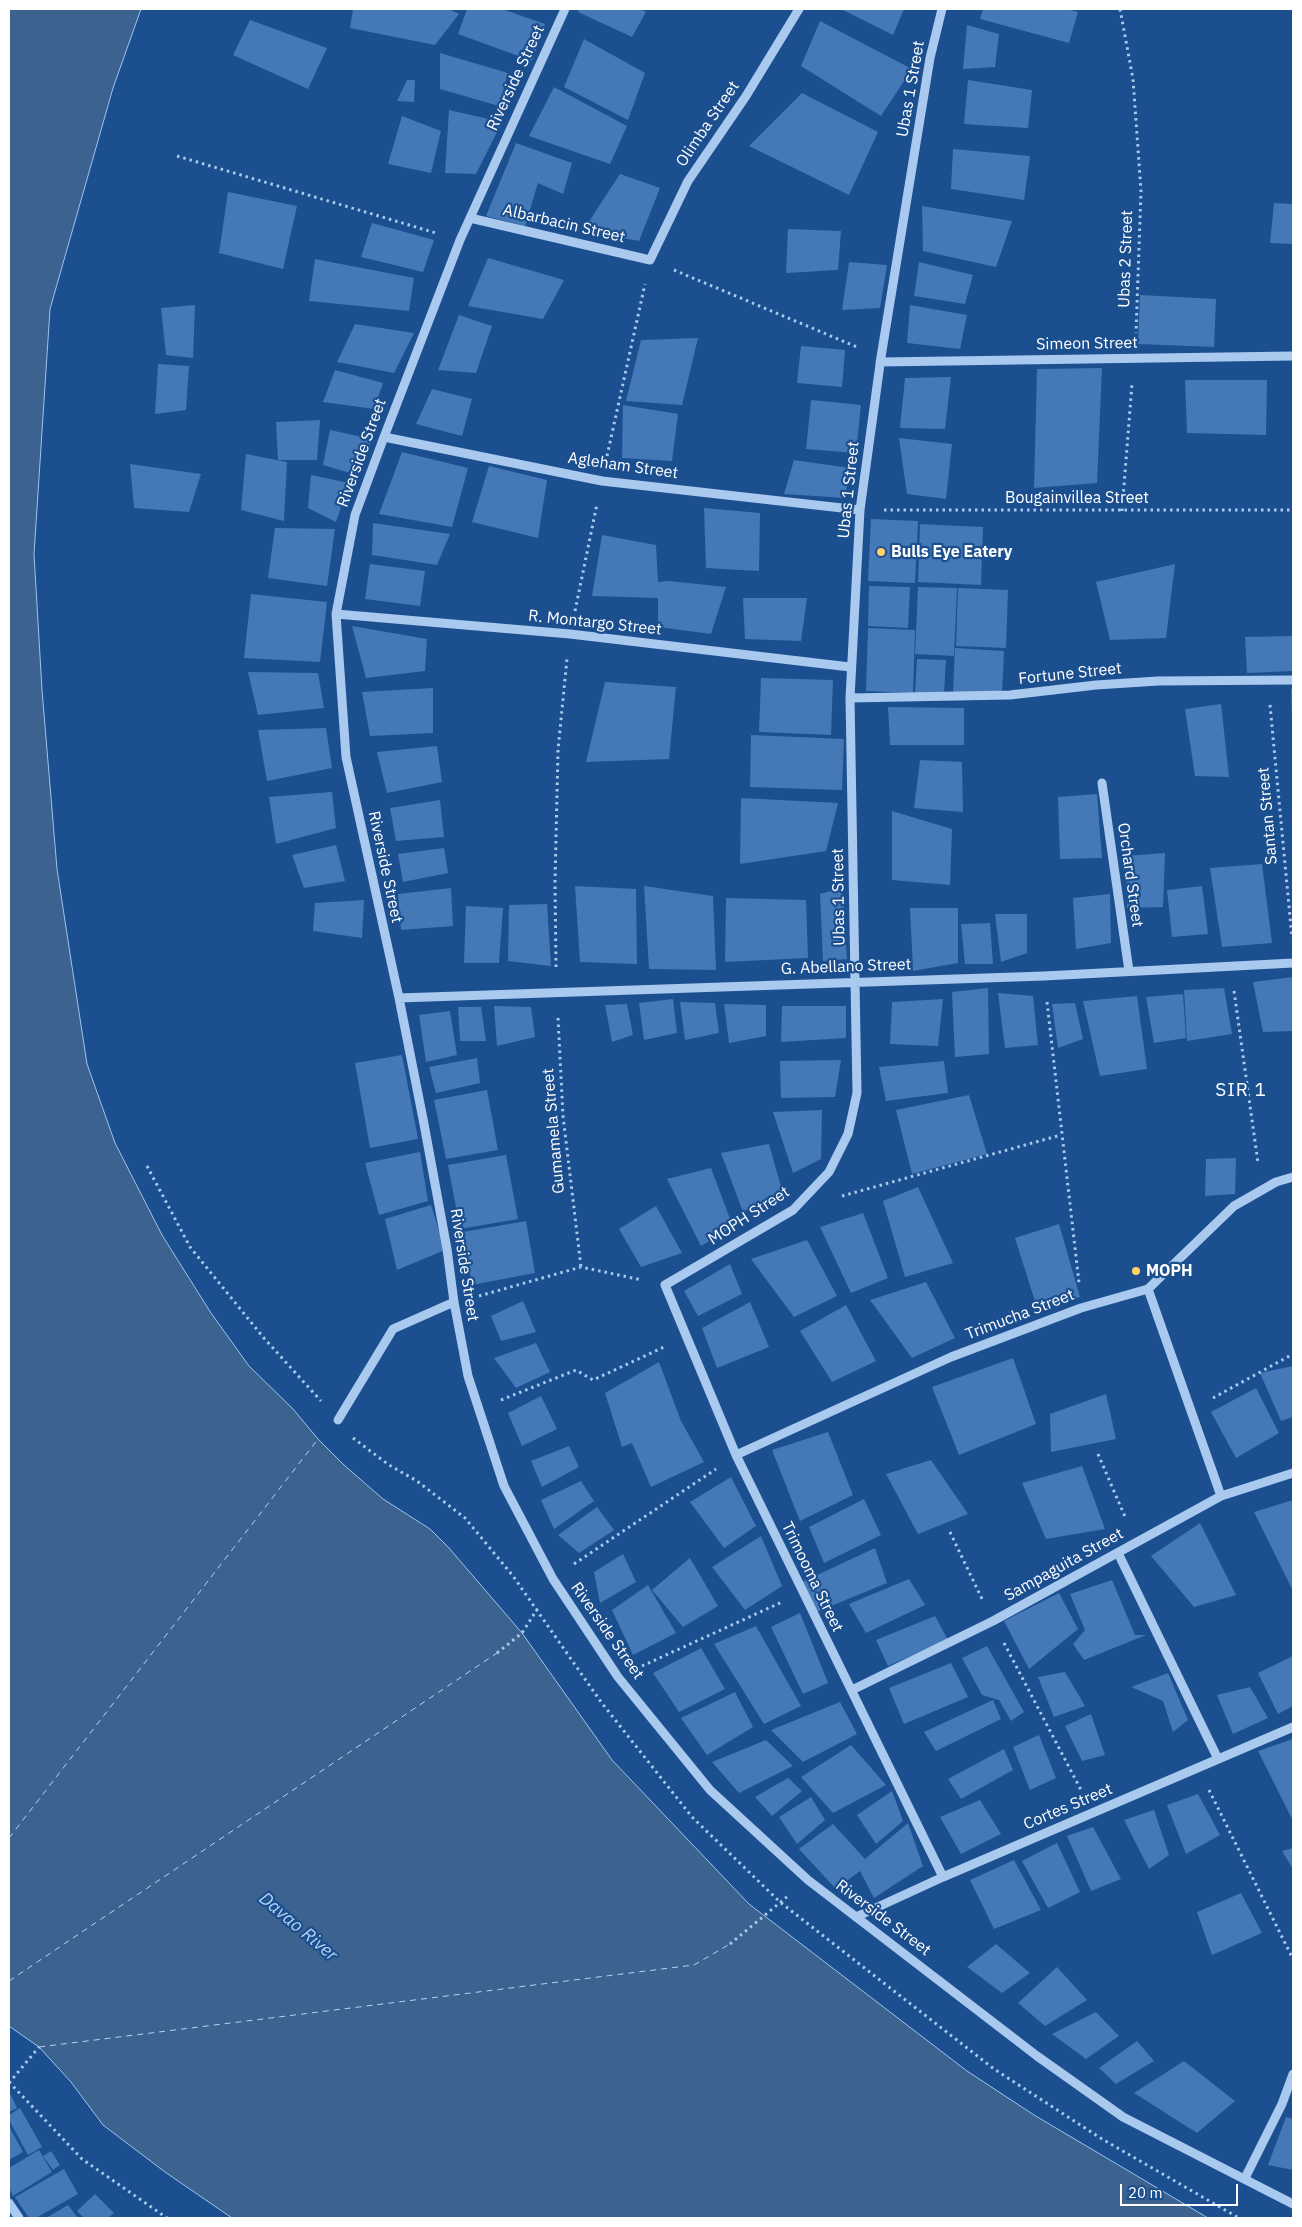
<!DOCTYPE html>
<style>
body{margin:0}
#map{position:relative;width:1302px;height:2227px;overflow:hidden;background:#1b4f8f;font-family:"IBM Plex Sans",sans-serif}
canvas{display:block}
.frame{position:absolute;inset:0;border:10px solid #fff;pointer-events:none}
.scale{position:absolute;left:1120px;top:2184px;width:118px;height:22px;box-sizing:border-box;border:2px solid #fff;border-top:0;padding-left:6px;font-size:15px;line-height:18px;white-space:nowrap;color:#fff;-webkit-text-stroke:4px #1b4f8f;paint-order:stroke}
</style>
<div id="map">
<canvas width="1302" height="2227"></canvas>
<div class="frame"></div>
<div class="scale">20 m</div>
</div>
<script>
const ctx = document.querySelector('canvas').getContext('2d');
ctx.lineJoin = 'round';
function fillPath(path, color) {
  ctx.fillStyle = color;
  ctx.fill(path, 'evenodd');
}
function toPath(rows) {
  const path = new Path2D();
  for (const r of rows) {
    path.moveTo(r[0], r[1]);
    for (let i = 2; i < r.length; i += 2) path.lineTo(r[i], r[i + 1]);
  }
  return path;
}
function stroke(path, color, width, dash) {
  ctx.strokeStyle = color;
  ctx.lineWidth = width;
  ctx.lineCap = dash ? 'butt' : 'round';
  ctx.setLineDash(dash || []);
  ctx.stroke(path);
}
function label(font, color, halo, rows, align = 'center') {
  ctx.font = font + ' "IBM Plex Sans",sans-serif';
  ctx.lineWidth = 4.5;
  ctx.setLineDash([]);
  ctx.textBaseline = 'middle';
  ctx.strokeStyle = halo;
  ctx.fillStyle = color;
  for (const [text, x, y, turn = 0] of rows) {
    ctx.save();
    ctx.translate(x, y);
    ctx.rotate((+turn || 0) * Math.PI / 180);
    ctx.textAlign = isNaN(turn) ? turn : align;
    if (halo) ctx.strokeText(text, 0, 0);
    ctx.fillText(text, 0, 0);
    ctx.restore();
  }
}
const water = toPath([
 [9,9,141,9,113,88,50,309,34,554,42,690,57,869,87,1064,115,1143,162,1235,211,1313,249,1366,293,1409,318,1439,344,1465,383,1499,430,1529,449,1548,522,1633,612,1760,749,1904,967,2071,1034,2115,1208,2218,232,2218,165,2172,103,2125,71,2082,39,2047,9,2026,9,9]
]);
fillPath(water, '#3c6290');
stroke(water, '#9cc4f0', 1);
stroke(toPath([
 [9,1838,318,1439],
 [9,1981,497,1653],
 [39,2047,694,1965,730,1944]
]), '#b5d3f5', 1, [6, 5]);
fillPath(toPath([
 [353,9,449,9,459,14,435,45,350,28],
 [467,9,502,9,545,24,532,61,458,34],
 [579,9,640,9,646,12,632,37,578,12],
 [841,9,904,9,893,35],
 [983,9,1067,9,1078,12,1069,43,980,19],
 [250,20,327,48,308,89,233,55],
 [820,21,912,69,881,116,801,66],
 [967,25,999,34,995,67,963,69],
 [584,39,645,73,628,120,564,87],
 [440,53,508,73,499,106,440,89],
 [407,80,415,80,414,102,397,101],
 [968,80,1032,90,1028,128,964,124],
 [554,87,627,126,610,164,529,136],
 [802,93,878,132,849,195,749,146],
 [449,110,502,122,476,174,445,173],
 [402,116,441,131,431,173,388,164],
 [516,143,572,163,563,194,538,183,525,226,486,216],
 [953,149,1030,156,1024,200,951,189],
 [620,174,660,188,639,241,589,232,584,229],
 [228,192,297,206,283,269,219,253],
 [1274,203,1293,204,1293,244,1270,243],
 [922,206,1012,221,996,267,923,251],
 [372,223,434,240,423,272,361,257],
 [788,229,841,231,838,270,786,273],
 [488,258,564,280,543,319,468,306],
 [315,259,414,278,409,311,309,301],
 [849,262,887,265,880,308,842,310],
 [919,262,973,275,965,304,914,296],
 [1140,295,1216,299,1214,347,1138,344],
 [195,305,193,358,166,355,161,308],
 [910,305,967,315,960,349,907,343],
 [459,315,492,326,476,373,438,370],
 [355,324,414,333,394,373,337,362],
 [698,338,682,405,626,401,641,340],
 [801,346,845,350,842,387,797,383],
 [158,364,189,366,186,410,155,414],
 [1102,368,1097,483,1034,488,1037,369],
 [335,370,383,383,374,409,323,402],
 [951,377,945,429,900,428,905,378],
 [1185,380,1267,380,1266,435,1187,433],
 [432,389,472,399,462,436,416,424],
 [811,400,861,405,856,453,806,449],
 [623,405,678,414,672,461,622,458],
 [320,420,317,460,278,460,276,422],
 [330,430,372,439,357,475,323,465],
 [899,438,952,444,946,499,907,494],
 [402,452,468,468,452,527,379,514],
 [246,454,287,462,284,521,241,510],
 [794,460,850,468,845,498,784,494],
 [130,464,201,474,189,512,134,508],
 [489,466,547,480,538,538,472,522],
 [311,475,349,483,336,522,308,508],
 [704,508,760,513,759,571,706,568],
 [871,519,918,521,915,583,868,581],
 [373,523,450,534,437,565,372,555],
 [920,524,983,527,981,585,918,582],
 [275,528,335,529,327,586,268,578],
 [602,535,656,545,658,582,669,581,726,587,711,634,658,627,658,598,592,596],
 [370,564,425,571,420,606,365,599],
 [1175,564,1166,638,1110,640,1096,582],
 [869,586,910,587,908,628,868,626],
 [918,587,957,588,954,656,915,654],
 [958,588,1008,590,1006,648,956,646],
 [251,594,327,602,320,662,244,658],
 [743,598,807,598,801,641,745,639],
 [352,626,427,639,425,671,366,678],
 [868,628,915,630,913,693,866,691],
 [1293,636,1293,671,1247,673,1245,637],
 [955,648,1004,651,1002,694,953,692],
 [917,659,946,660,944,694,915,693],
 [248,672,318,673,324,708,258,715],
 [761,678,833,680,831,735,759,732],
 [605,682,676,687,669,759,586,762],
 [433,688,433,733,370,736,362,692],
 [1291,689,1293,689,1293,724,1292,724],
 [1221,704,1229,777,1195,776,1185,709],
 [888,707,964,708,964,745,890,745],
 [326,728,332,768,267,781,258,730],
 [751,735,844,739,842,790,750,787],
 [437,746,442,782,387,793,377,752],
 [920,760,962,762,963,812,914,808],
 [332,792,336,828,276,844,269,797],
 [1097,794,1102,858,1060,859,1058,797],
 [741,798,838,803,826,851,740,864],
 [440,800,444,837,396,841,390,808],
 [892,811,952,829,950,885,892,880],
 [336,845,345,881,304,888,292,855],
 [444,848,448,873,403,882,398,854],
 [1165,853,1163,907,1127,908,1126,856],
 [1262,864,1272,943,1222,947,1210,868],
 [575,886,636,889,637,964,580,962],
 [644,886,713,896,716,970,649,969],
 [1202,886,1208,934,1172,937,1167,890],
 [451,888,453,926,401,930,398,894],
 [842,888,847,959,823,961,820,894],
 [1110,894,1111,943,1076,949,1073,898],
 [726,898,806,900,808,958,725,962],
 [364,900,362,938,313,931,315,903],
 [547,904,551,966,508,961,509,905],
 [466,906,503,908,499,963,464,963],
 [910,908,958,908,958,963,913,971],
 [995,914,1027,914,1027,953,1001,962],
 [990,923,993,964,965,964,961,924],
 [1293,977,1293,1031,1263,1032,1253,982],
 [988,988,989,1054,955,1057,952,992],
 [1224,988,1232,1034,1187,1041,1184,990],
 [998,993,1033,996,1038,1045,1005,1048],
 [1183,994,1186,1038,1154,1043,1146,997],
 [1137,996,1147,1069,1100,1076,1083,1001],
 [673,999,677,1033,644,1040,639,1003],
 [943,999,938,1046,890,1044,892,1002],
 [680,1002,715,1003,719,1033,685,1040],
 [1075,1003,1083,1039,1058,1048,1052,1004],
 [627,1004,633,1035,612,1042,605,1005],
 [724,1004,766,1005,766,1036,729,1043],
 [494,1006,531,1007,535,1037,497,1046],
 [782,1006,846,1006,846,1038,781,1042],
 [458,1007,481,1007,486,1041,460,1041],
 [450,1011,457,1055,426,1062,419,1015],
 [402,1055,418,1139,370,1148,355,1063],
 [477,1058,480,1083,436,1093,429,1067],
 [841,1060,835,1097,781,1098,780,1061],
 [944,1061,948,1093,886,1101,879,1067],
 [487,1090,498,1150,446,1159,434,1100],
 [969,1095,987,1154,912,1174,896,1110],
 [822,1110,821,1159,793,1173,773,1112],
 [769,1144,782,1190,743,1212,721,1153],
 [420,1152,428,1201,379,1215,365,1163],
 [506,1155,518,1219,460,1229,448,1165],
 [1236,1158,1235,1194,1205,1196,1206,1159],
 [711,1168,733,1227,701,1246,667,1179],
 [918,1187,953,1263,905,1277,883,1201],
 [431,1205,445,1250,397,1270,385,1219],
 [656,1206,682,1253,641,1267,619,1229],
 [863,1213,888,1278,851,1293,820,1227],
 [526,1221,535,1273,472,1285,463,1232],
 [1059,1224,1080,1297,1038,1311,1015,1238],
 [807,1240,837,1296,794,1317,751,1259],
 [730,1264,742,1294,698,1316,684,1291],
 [926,1282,955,1338,912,1358,870,1300],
 [523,1301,536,1332,501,1341,491,1316],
 [750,1302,769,1347,717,1368,702,1328],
 [846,1305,876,1361,832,1382,800,1331],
 [536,1343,550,1372,516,1388,494,1358],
 [1013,1358,1036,1424,959,1455,932,1387],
 [659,1362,681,1421,704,1462,651,1487,632,1443,622,1447,605,1393],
 [1293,1366,1293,1417,1281,1421,1260,1373],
 [1256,1388,1279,1433,1236,1458,1211,1412],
 [1106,1394,1116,1439,1051,1452,1050,1414],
 [541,1396,557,1429,522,1446,508,1413],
 [828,1432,853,1495,800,1521,772,1450],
 [569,1446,579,1467,542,1487,531,1461],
 [931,1460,968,1514,918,1534,886,1474],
 [1082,1466,1105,1529,1046,1539,1022,1483],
 [731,1477,756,1526,724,1548,690,1502],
 [581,1481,594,1501,554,1529,541,1500],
 [864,1499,881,1535,824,1563,809,1527],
 [1293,1500,1293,1588,1292,1589,1254,1512],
 [597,1507,614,1530,579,1553,558,1535],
 [1200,1523,1236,1595,1194,1607,1151,1556],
 [761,1536,782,1586,745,1610,712,1567],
 [875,1548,887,1583,814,1613,800,1583],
 [623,1554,636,1582,600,1603,594,1572],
 [690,1558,718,1606,683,1627,652,1590],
 [909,1579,925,1605,866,1633,849,1604],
 [1112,1580,1135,1635,1146,1635,1084,1660,1073,1644,1085,1630,1070,1594],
 [648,1585,676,1633,633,1655,612,1610],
 [1059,1593,1078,1629,1029,1669,1004,1621],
 [800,1613,828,1683,803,1694,771,1627],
 [935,1616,948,1640,888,1666,876,1640],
 [756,1626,801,1706,764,1724,714,1644],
 [987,1646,1024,1712,1011,1721,999,1700,982,1695,962,1658],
 [701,1648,725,1689,679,1712,653,1673],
 [1293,1656,1293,1706,1278,1714,1258,1673],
 [951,1663,968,1697,904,1724,889,1688],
 [1065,1672,1085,1706,1054,1717,1038,1677],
 [1168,1673,1188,1720,1173,1732,1163,1701,1131,1687],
 [1250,1687,1268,1718,1233,1734,1217,1695],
 [735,1692,753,1727,707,1755,681,1718],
 [993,1700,1001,1719,936,1751,924,1732],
 [840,1702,857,1734,803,1762,771,1730],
 [1091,1714,1105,1755,1082,1761,1065,1726],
 [1039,1735,1056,1778,1030,1790,1013,1747],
 [1293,1739,1293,1821,1258,1751],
 [766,1740,793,1766,739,1793,712,1762],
 [851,1745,886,1785,833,1813,801,1777],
 [1004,1749,1013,1770,961,1799,948,1779],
 [788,1778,802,1791,772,1816,755,1797],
 [892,1791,903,1821,876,1844,857,1815],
 [1198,1794,1220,1835,1186,1854,1167,1805],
 [811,1797,825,1820,797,1844,779,1817],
 [980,1800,1001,1834,961,1854,940,1817],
 [1154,1810,1169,1855,1149,1869,1124,1820],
 [908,1823,923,1866,874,1898,860,1871,836,1889,799,1849,833,1824,865,1859],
 [1093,1827,1121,1879,1091,1891,1067,1836],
 [1057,1843,1080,1892,1048,1908,1022,1861],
 [1293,1848,1293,1869,1282,1851],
 [1014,1860,1041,1910,994,1929,970,1880],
 [1241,1893,1262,1933,1212,1955,1197,1912],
 [996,1944,1030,1973,1002,1993,967,1967],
 [1057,1967,1087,2000,1045,2026,1018,2003],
 [1096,2012,1119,2036,1086,2059,1052,2034],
 [1137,2041,1154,2061,1116,2084,1099,2068],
 [1184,2061,1235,2101,1197,2133,1134,2093],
 [9,2091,17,2108,9,2112],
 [20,2108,42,2147,28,2155,9,2120,9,2115],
 [1286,2117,1293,2119,1293,2170,1268,2165],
 [9,2126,23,2152,9,2160],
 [39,2150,52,2172,13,2196,9,2188,9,2168],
 [51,2151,60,2165,53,2170,43,2156],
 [64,2169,78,2194,36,2218,29,2218,15,2197],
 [95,2194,114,2213,108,2218,84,2218,77,2211],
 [68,2205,78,2218,46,2218]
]), '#4478b7');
stroke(toPath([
 [1120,9,1133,79,1141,191,1136,333],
 [177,156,436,233],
 [674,270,857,347],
 [607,456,645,284],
 [884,510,1293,510],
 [1122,511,1132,384],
 [575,611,597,504],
 [1270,705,1292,938],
 [556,967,555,883,558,750,567,659],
 [1234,991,1258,1163],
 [1047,1002,1079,1283],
 [558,1018,563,1116,581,1267],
 [147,1166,190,1247,263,1337,321,1401],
 [842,1196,1061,1135],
 [479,1296,581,1267,642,1280],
 [1213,1398,1293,1354],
 [501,1400,576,1370,593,1380,664,1347],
 [353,1438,389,1465,417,1481,465,1518,513,1576,601,1702,692,1817,780,1902,994,2069,1102,2139,1239,2218],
 [1098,1454,1126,1519],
 [950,1532,982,1599],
 [574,1564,716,1469],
 [1004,1643,1081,1790],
 [497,1653,522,1633,538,1608],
 [642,1666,782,1602],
 [1209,1790,1293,1959],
 [730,1944,788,1896],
 [9,2082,82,2159,167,2218],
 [9,2083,39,2047]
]), '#a9c9ee', 3, [2.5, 4]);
stroke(toPath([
 [565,9,460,240,384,437,355,515,336,614,346,757,399,998,424,1124,447,1249,454,1302,468,1376,504,1486,553,1579,618,1677,710,1790,808,1880,1037,2056,1123,2117,1293,2204],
 [942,9,930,58,881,357,860,510,850,698,857,1093,848,1134,829,1172,793,1210,665,1285,736,1455,943,1877],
 [470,218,650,260,688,181,746,96,799,9],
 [880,362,1293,356],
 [384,437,602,481,860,510],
 [336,614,570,634,850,667],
 [850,698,1010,695,1096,685,1158,681,1293,680],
 [1102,783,1129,971],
 [399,998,1044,976,1293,963],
 [1148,1289,1221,1496],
 [338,1420,393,1329,454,1302],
 [736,1455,951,1357,1081,1308,1148,1289,1234,1206,1276,1182,1293,1177],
 [1118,1553,1218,1759],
 [852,1690,993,1621,1221,1496,1293,1473],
 [856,1917,943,1877,1293,1727],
 [1245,2178,1282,2104,1293,2074],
 [9,2203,19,2218]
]), '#a9c9ee', 9);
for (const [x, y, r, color] of [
 [881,552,5,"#ffd166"],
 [1136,1271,5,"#ffd166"]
]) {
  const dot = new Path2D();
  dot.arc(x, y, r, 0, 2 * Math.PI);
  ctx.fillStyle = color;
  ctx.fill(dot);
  stroke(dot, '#1b4f8f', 2);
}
label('16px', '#fff', '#1b4f8f', [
 ["Riverside Street",516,78,-65],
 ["Ubas 1 Street",911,89,-80],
 ["Olimba Street",708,124,-56],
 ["Albarbacin Street",564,224,13],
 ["Ubas 2 Street",1126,259,-88],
 ["Simeon Street",1087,344,-1],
 ["Riverside Street",362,453,-70],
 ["Agleham Street",623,466,8],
 ["Ubas 1 Street",849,490,-84],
 ["Bougainvillea Street",1077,498],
 ["R. Montargo Street",595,623,6],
 ["Fortune Street",1070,674,-6],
 ["Santan Street",1268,816,-95],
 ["Riverside Street",385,867,78],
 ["Orchard Street",1130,875,82],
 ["Ubas 1 Street",839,897,-91],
 ["G. Abellano Street",846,967,-2],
 ["Gumamela Street",554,1131,-95],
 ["MOPH Street",749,1216,-33],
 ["Riverside Street",464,1265,81],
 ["Trimucha Street",1020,1315,-21],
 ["Sampaguita Street",1064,1565,-29],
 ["Trimooma Street",812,1577,64],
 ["Riverside Street",607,1631,55],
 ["Cortes Street",1068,1807,-23],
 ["Riverside Street",883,1918,37]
]);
label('bold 16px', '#fff', '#1b4f8f', [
 ["Bulls Eye Eatery",891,552],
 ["MOPH",1146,1271]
], 'left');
label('italic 18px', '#b5d3f5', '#1b4f8f', [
 ["Davao River",298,1927,40]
]);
ctx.letterSpacing = '1px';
label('19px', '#fff', '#1b4f8f', [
 ["SIR 1",1241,1091]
]);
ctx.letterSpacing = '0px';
</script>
